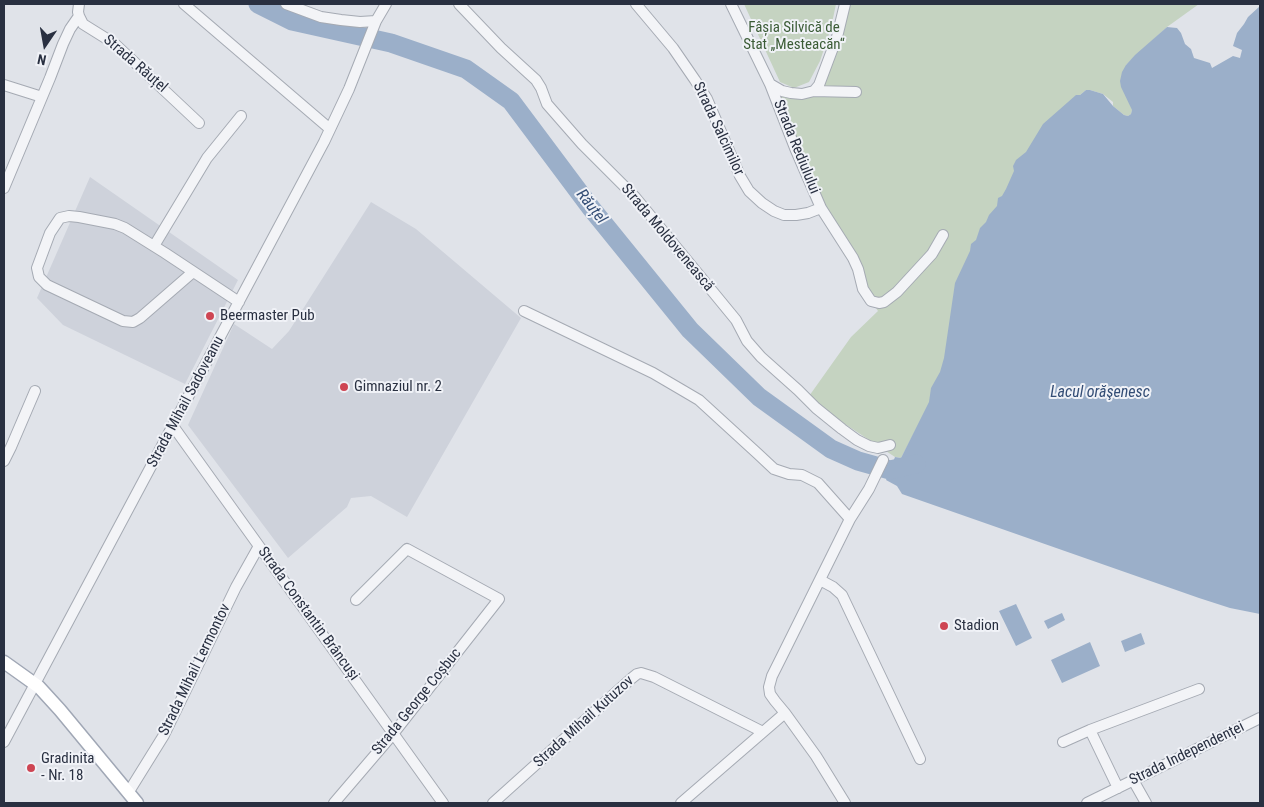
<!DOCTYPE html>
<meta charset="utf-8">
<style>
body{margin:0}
#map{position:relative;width:1264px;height:807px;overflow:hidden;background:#e0e3e9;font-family:"Roboto Condensed",sans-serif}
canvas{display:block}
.frame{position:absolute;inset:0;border:5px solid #293041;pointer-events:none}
.north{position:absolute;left:20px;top:20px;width:50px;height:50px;-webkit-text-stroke:4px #f0f2f7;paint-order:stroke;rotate:192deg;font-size:14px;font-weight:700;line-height:20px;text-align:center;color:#293041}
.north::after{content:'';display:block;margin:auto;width:18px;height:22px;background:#293041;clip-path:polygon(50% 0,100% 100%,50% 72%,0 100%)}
</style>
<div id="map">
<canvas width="1264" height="807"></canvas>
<div class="frame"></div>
<div class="north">N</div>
</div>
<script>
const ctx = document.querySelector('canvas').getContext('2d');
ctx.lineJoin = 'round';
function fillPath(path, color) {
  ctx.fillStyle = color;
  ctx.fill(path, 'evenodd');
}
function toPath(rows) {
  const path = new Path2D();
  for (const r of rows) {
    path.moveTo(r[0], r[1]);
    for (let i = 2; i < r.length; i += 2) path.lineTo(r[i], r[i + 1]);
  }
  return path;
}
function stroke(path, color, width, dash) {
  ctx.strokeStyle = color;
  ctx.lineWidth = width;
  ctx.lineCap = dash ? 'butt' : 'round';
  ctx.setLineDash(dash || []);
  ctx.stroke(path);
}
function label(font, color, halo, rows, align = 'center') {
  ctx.font = font + ' "Roboto Condensed",sans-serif';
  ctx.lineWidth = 4;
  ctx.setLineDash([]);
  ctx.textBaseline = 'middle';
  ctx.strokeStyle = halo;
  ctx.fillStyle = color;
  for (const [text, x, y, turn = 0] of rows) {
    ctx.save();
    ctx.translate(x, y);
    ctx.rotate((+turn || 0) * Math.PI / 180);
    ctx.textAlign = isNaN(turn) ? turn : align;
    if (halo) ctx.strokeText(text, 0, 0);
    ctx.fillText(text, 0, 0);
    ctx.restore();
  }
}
fillPath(toPath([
 [90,177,238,280,185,384,63,325,37,298],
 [371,202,416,229,521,318,407,517,371,496,351,498,347,507,288,558,188,425,234,324,272,349,289,331]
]), '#ced2db');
fillPath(toPath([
 [744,4,836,4,831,28,820,61,809,82,794,88,780,82],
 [845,4,1199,4,1167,27,1126,65,1132,110,1131,114,1128,116,1124,115,1113,106,1113,102,1103,94,1090,90,1086,90,1080,95,947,370,901,458,895,457,807,399,851,337,878,311,863,289,855,266,821,208,770,84,784,91,814,90]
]), '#c5d3c1');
fillPath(toPath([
 [1260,6,1260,614,1230,608,1199,598,902,494,897,486,886,480,895,457,901,458,929,402,931,388,940,372,944,358,955,283,970,251,971,244,976,240,980,228,986,222,989,215,997,206,998,198,1002,196,1006,189,1014,171,1013,166,1016,160,1026,152,1043,124,1076,95,1080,95,1086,90,1090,90,1103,94,1113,106,1124,115,1128,116,1131,114,1132,110,1121,87,1120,81,1122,72,1126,65,1135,55,1167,27,1177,28,1181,33,1185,44,1191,49,1194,58,1210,63,1212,68,1233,56,1240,58,1242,50,1233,46,1237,33,1244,24,1248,17],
 [1016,604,1032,638,1016,646,999,611],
 [1062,613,1065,620,1048,629,1044,621],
 [1141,633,1145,644,1125,652,1121,641],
 [1090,642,1100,666,1062,683,1051,660]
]), '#9bafc9');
stroke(toPath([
 [258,4,292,21,391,43,466,69,511,101,591,208,690,330,759,397,831,449,858,461,890,470,916,464]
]), '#9bafc9', 19);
const minor = toPath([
 [79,4,78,12,79,16,83,24,115,44,199,123],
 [184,4,330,129],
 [286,4,321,17,341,20,360,22,376,21],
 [459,4,501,48,536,80,541,88,547,104,582,144,635,197,736,320,747,341,761,357,798,390,816,408,842,429,857,440,869,446,878,448,890,445],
 [636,4,673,48,695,80,707,99,740,176,749,191,762,203,774,211,784,215,796,215,808,213,821,208],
 [731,4,770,84,795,148,821,208,853,258,858,269,863,289,871,301,879,303,884,302,897,292,932,254,943,235],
 [770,84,782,91,791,93,802,94,814,91,819,85,837,37,845,4],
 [4,85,42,97],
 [814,91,856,92],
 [4,188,50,78,63,44,70,29,79,16],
 [154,246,207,158,241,116],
 [193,272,140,318,133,322,123,321,47,285,39,277,37,268,50,233,60,218,69,216,79,217,115,224,125,228,165,253,239,302],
 [524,311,653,373,682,390,699,400,758,454,774,469,789,474,802,475,818,483,850,519],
 [173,426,443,803],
 [4,461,11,447,35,391],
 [820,580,833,587,842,595,920,759],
 [1090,730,1118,788],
 [4,742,324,142,349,89,376,21,386,4],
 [1063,742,1090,730,1199,689],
 [1133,780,1146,803],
 [128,793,164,735,236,587,259,546],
 [334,803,393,734,499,599,407,549,356,600],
 [493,803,632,678,637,674,641,673,654,677,763,732],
 [681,803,785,713],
 [845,803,816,756,785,713,775,701,770,694,769,687,772,676,781,658,850,519,869,489,883,460],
 [1087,803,1260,718]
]);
const major = toPath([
 [4,662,39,687,60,710,137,803]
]);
stroke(minor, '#a5aab3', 12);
stroke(major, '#a0a7b5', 15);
stroke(minor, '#f3f4f7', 10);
stroke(major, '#fff', 12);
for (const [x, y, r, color] of [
 [210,316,5,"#ce4553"],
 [344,387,5,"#ce4553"],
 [944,626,5,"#ce4553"],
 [31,768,5,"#ce4553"]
]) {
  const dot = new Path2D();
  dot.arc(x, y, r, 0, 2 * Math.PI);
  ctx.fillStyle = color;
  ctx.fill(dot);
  stroke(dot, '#f0f2f7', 2);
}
label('15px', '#3b5c36', '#f0f2f7', [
 ["Fâșia Silvică de",794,28],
 ["Stat „Mesteacăn“",794,45]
]);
label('15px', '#293041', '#f0f2f7', [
 ["Strada Răuțel",135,64,41],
 ["Strada Salcîmilor",718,129,65],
 ["Strada Rediulului",796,147,68],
 ["Strada Moldovenească",667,238,50],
 ["Strada Mihail Sadoveanu",186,402,-62],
 ["Strada Constantin Brâncuși",308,614,54],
 ["Strada Mihail Lermontov",195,670,-64],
 ["Strada George Coșbuc",417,702,-51],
 ["Strada Mihail Kutuzov",584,722,-42],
 ["Strada Independenței",1187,754,-26]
]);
label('15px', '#293041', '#f0f2f7', [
 ["Beermaster Pub",220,316],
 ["Gimnaziul nr. 2",354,387],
 ["Stadion",954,626],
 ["Gradinita",41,759],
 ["- Nr. 18",41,776]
], 'left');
label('italic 16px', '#334d75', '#f0f2f7', [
 ["Răuțel",591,207,52],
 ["Lacul orăşenesc",1100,393]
]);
</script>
